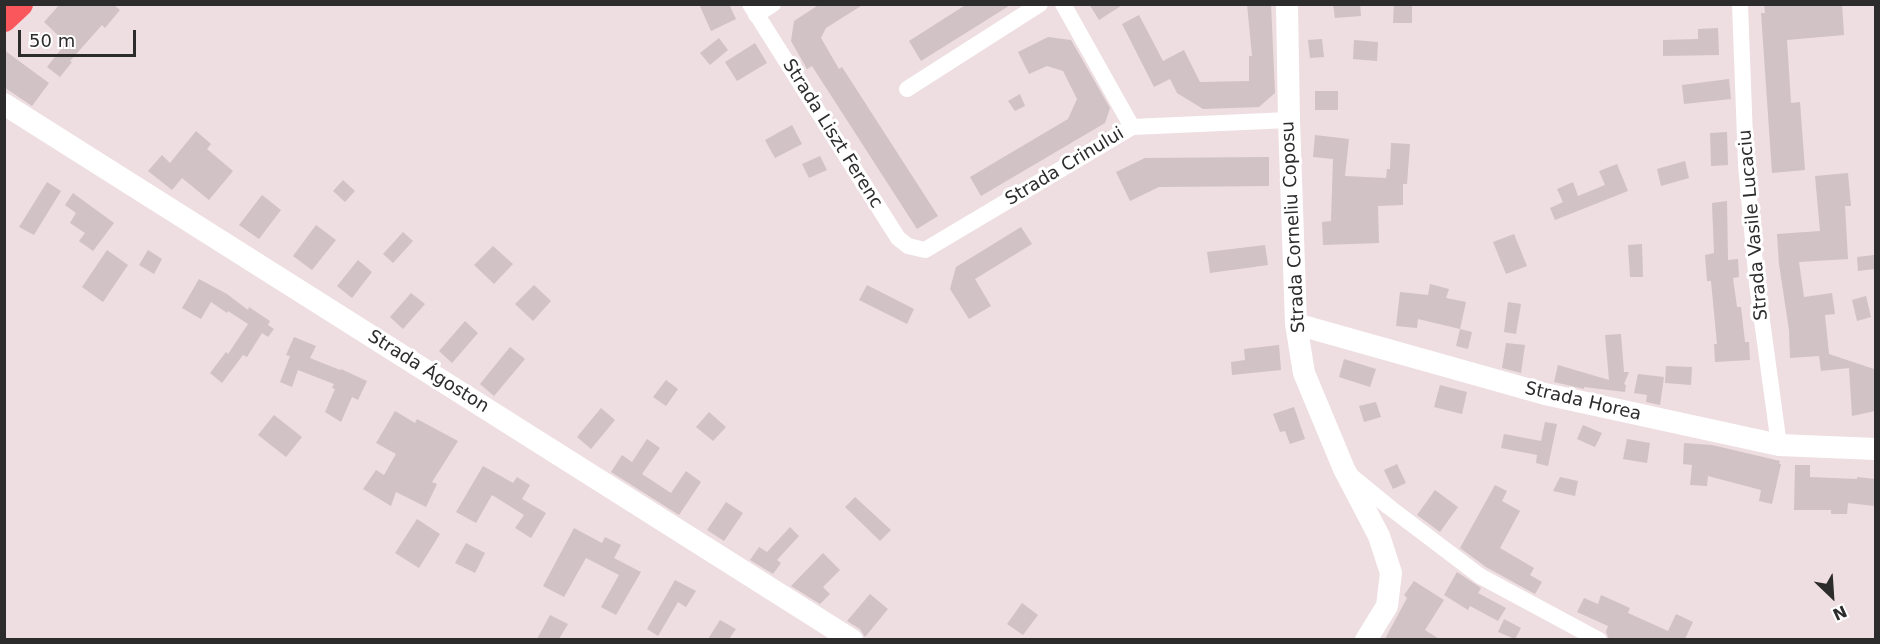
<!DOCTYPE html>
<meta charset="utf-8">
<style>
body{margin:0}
#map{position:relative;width:1880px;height:644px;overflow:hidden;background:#eedde1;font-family:"DejaVu Sans",sans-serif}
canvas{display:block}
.frame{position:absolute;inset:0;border:6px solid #2c2c2c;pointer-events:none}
.north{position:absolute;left:1802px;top:566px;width:60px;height:60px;-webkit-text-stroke:4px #fff;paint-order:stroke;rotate:155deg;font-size:16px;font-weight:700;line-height:24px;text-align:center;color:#2c2c2c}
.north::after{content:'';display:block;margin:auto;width:21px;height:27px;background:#2c2c2c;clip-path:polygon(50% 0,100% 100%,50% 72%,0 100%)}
.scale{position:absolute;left:18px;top:30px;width:118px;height:27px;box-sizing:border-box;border:3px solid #2c2c2c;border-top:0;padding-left:8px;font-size:18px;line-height:21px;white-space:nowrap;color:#2c2c2c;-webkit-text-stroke:4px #fff;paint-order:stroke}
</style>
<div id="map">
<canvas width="1880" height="644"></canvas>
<div class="frame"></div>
<div class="north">N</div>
<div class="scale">50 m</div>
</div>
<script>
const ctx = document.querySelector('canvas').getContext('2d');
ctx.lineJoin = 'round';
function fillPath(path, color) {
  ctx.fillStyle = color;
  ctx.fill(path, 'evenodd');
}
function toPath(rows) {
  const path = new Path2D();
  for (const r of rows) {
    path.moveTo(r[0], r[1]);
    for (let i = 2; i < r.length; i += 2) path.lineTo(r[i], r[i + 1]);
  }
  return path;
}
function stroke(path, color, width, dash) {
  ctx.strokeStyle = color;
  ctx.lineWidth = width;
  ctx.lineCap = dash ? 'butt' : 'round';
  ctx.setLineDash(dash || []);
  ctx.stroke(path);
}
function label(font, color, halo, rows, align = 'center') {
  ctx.font = font + ' "DejaVu Sans",sans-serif';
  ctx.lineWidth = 6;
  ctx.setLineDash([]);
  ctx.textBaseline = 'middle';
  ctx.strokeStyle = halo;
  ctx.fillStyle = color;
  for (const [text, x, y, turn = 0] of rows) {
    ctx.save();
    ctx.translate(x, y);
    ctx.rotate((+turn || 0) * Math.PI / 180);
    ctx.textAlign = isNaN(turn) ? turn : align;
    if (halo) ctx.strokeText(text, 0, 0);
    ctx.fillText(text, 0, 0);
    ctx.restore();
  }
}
fillPath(toPath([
 [60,4,113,4,120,10,105,28,102,25,70,61,72,62,60,77,47,67,66,43,44,22],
 [699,4,729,4,736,19,711,31],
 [820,4,864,4,826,28,821,38,839,69,842,67,938,216,917,229,812,66,807,69,791,41,794,21],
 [967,4,1012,4,921,61,909,41],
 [1089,4,1124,4,1099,20],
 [1247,4,1271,4,1275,93,1259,107,1203,109,1177,93,1170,79,1154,87,1122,24,1139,15,1163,61,1184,50,1200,82,1249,81,1249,56,1252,56],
 [1333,4,1360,4,1361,16,1335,18],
 [1394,4,1412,4,1412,23,1393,23],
 [1764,4,1842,4,1844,35,1787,40,1791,103,1800,102,1805,170,1772,173,1761,13,1765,13],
 [1718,28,1719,55,1663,56,1663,40,1698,39,1698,29],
 [1048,37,1071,40,1110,108,1105,123,981,196,970,177,1068,119,1077,99,1063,71,1047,66,1029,74,1018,52],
 [719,38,728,50,710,65,700,53],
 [1322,39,1324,57,1310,58,1308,40],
 [1354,40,1378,42,1377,61,1353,59],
 [755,43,767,63,737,81,725,62],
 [4,50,49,83,32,106,4,87],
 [1729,79,1731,99,1684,104,1682,85],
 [1315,91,1338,91,1338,110,1315,110],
 [1020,94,1025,106,1015,111,1008,101],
 [792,125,802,144,775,158,765,140],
 [196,131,211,144,207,149,233,171,209,200,182,178,172,190,148,171,162,155,170,163],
 [1727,132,1728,165,1711,166,1710,133],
 [1315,135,1349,139,1345,176,1386,178,1387,169,1390,169,1391,143,1410,144,1407,184,1403,184,1403,205,1378,206,1379,243,1323,245,1322,222,1331,221,1333,159,1313,157],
 [820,156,827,170,809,178,802,164],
 [1269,157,1269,186,1159,187,1130,201,1116,172,1145,158],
 [1685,161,1689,178,1661,186,1657,169],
 [1617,164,1628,191,1555,220,1550,208,1563,202,1557,189,1573,182,1578,196,1605,185,1599,171],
 [1848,173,1851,206,1845,206,1848,259,1799,262,1804,297,1832,293,1835,314,1825,315,1829,354,1874,369,1875,411,1852,416,1849,368,1821,371,1819,356,1790,358,1789,330,1779,264,1777,234,1820,231,1815,176],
 [343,180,355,191,345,202,333,191],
 [47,182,61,191,34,235,19,227],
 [73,193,114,223,93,251,79,241,85,233,70,223,76,213,65,205],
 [262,195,281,210,259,239,239,225],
 [1727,201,1728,260,1738,259,1739,277,1733,278,1737,307,1741,307,1745,342,1749,342,1750,360,1715,362,1714,344,1717,344,1711,281,1707,281,1705,255,1714,253,1712,203],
 [316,225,336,240,312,270,293,256],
 [1021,227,1032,244,975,279,991,306,969,319,950,289,956,267],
 [403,232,413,241,393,263,383,254],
 [1514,234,1527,266,1506,274,1493,242],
 [1642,244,1643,277,1630,277,1628,245],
 [1265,245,1268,265,1210,273,1207,252],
 [493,246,513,264,494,284,474,265],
 [107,250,128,265,103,302,82,287],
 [148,250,162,259,154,274,139,265],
 [1874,255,1875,269,1858,271,1857,257],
 [358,260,372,272,352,298,337,286],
 [199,279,227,294,248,310,249,307,270,321,268,325,274,329,268,337,262,333,247,357,243,355,222,383,210,373,226,352,228,354,248,324,228,311,227,313,211,302,201,319,182,308],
 [1430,284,1449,289,1446,298,1466,302,1460,329,1418,319,1417,328,1396,326,1400,292,1428,295],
 [534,285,551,301,533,321,515,304],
 [867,285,914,309,907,324,859,300],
 [411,293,425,304,403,329,390,317],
 [1866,296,1871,317,1857,321,1852,300],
 [1508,302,1521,304,1516,334,1504,332],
 [465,321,478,333,452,363,439,351],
 [1460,329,1472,332,1468,349,1456,346],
 [1621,334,1624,372,1629,372,1624,384,1626,385,1625,392,1584,387,1584,389,1554,382,1558,365,1609,380,1605,335],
 [294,337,316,346,310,358,340,370,341,369,367,381,358,400,352,397,341,422,325,412,335,389,332,388,334,384,298,370,292,387,280,382,290,356,286,355],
 [1506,343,1525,345,1521,373,1502,368],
 [1279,345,1281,370,1232,375,1231,362,1245,360,1244,349],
 [510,347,525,359,494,396,480,384],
 [1344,359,1376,369,1370,387,1339,377],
 [1666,366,1692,367,1691,385,1665,383],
 [1638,374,1664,377,1660,405,1646,402,1647,395,1634,393],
 [666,380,678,389,666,406,653,397],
 [1440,385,1467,392,1462,414,1434,407],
 [1376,402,1381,417,1364,422,1359,406],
 [1294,407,1305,439,1290,444,1285,431,1280,432,1273,414],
 [601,408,615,420,591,449,577,437],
 [395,411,415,423,417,419,458,441,432,482,437,484,426,507,396,492,391,506,363,489,376,470,384,475,396,454,376,443],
 [709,412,726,427,713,441,696,427],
 [274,415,302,437,286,457,258,435],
 [1545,422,1557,424,1548,466,1536,463,1537,455,1501,448,1504,434,1541,441],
 [1583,425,1602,433,1595,447,1577,439],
 [647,439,660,448,642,474,671,493,686,471,701,482,679,515,611,472,622,455,632,462],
 [1627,439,1650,443,1647,463,1623,459],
 [1684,443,1712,445,1780,461,1779,464,1781,464,1772,504,1759,501,1761,490,1708,476,1707,486,1690,485,1692,465,1683,464],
 [1397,464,1406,483,1393,489,1384,470],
 [1795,465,1810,465,1810,477,1857,479,1857,477,1875,479,1875,506,1848,503,1847,514,1831,514,1831,510,1794,510],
 [483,466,513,483,517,477,530,485,522,499,546,513,531,538,515,528,524,515,492,495,476,523,456,512],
 [1560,477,1578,481,1575,496,1553,491],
 [1495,485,1507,491,1502,501,1520,511,1500,548,1534,568,1530,575,1542,582,1535,594,1486,567,1460,548],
 [1435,490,1458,507,1440,532,1417,515],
 [855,497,891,530,880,541,845,507],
 [726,502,743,513,724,541,707,530],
 [417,519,440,534,419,568,395,553],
 [790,527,799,536,777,560,781,563,773,574,750,560,759,547,767,552],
 [574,528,602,543,605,537,621,545,614,558,641,572,616,615,601,607,619,575,586,558,564,597,543,586],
 [466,543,485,553,475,573,455,563],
 [823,553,840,570,823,587,830,594,820,604,791,586],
 [1457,572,1481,588,1478,593,1506,608,1498,621,1470,606,1468,610,1444,595],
 [675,580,696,591,686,607,678,602,658,636,647,629],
 [1414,581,1444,600,1425,630,1439,639,1385,639,1407,598,1404,595],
 [870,594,888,609,865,637,860,629,847,621],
 [1601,595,1630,608,1628,613,1668,631,1676,614,1693,622,1685,639,1687,639,1609,639,1606,632,1608,626,1577,612,1584,598,1598,604],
 [1022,603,1038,615,1023,635,1007,624],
 [550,615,568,624,559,639,537,639],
 [1504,619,1521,628,1515,639,1498,632],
 [720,620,736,629,729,639,708,639]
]), '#d0c2c5');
stroke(toPath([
 [750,4,898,238,908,246,925,250,1132,127,1289,120],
 [1063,4,1132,127],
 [1740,4,1746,165,1757,284,1779,445],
 [756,15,773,4],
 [907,89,1040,4],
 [1350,475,1389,507,1480,576,1599,640]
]), '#fff', 16);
stroke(toPath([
 [1287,4,1289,120,1296,324,1304,373,1344,469,1379,536,1391,573,1387,606,1366,640],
 [4,104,852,640],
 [1296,324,1545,394,1779,445,1876,449]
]), '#fff', 22);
stroke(toPath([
 [4,19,20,4]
]), '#fa575d', 26);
label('18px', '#2c2c2c', '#fff', [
 ["Strada Liszt Ferenc",832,134,58],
 ["Strada Crinului",1065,167,-31],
 ["Strada Vasile Lucaciu",1754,225,-95],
 ["Strada Corneliu Coposu",1294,227,-93],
 ["Strada Ágoston",428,372,32],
 ["Strada Horea",1583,402,13]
]);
</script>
